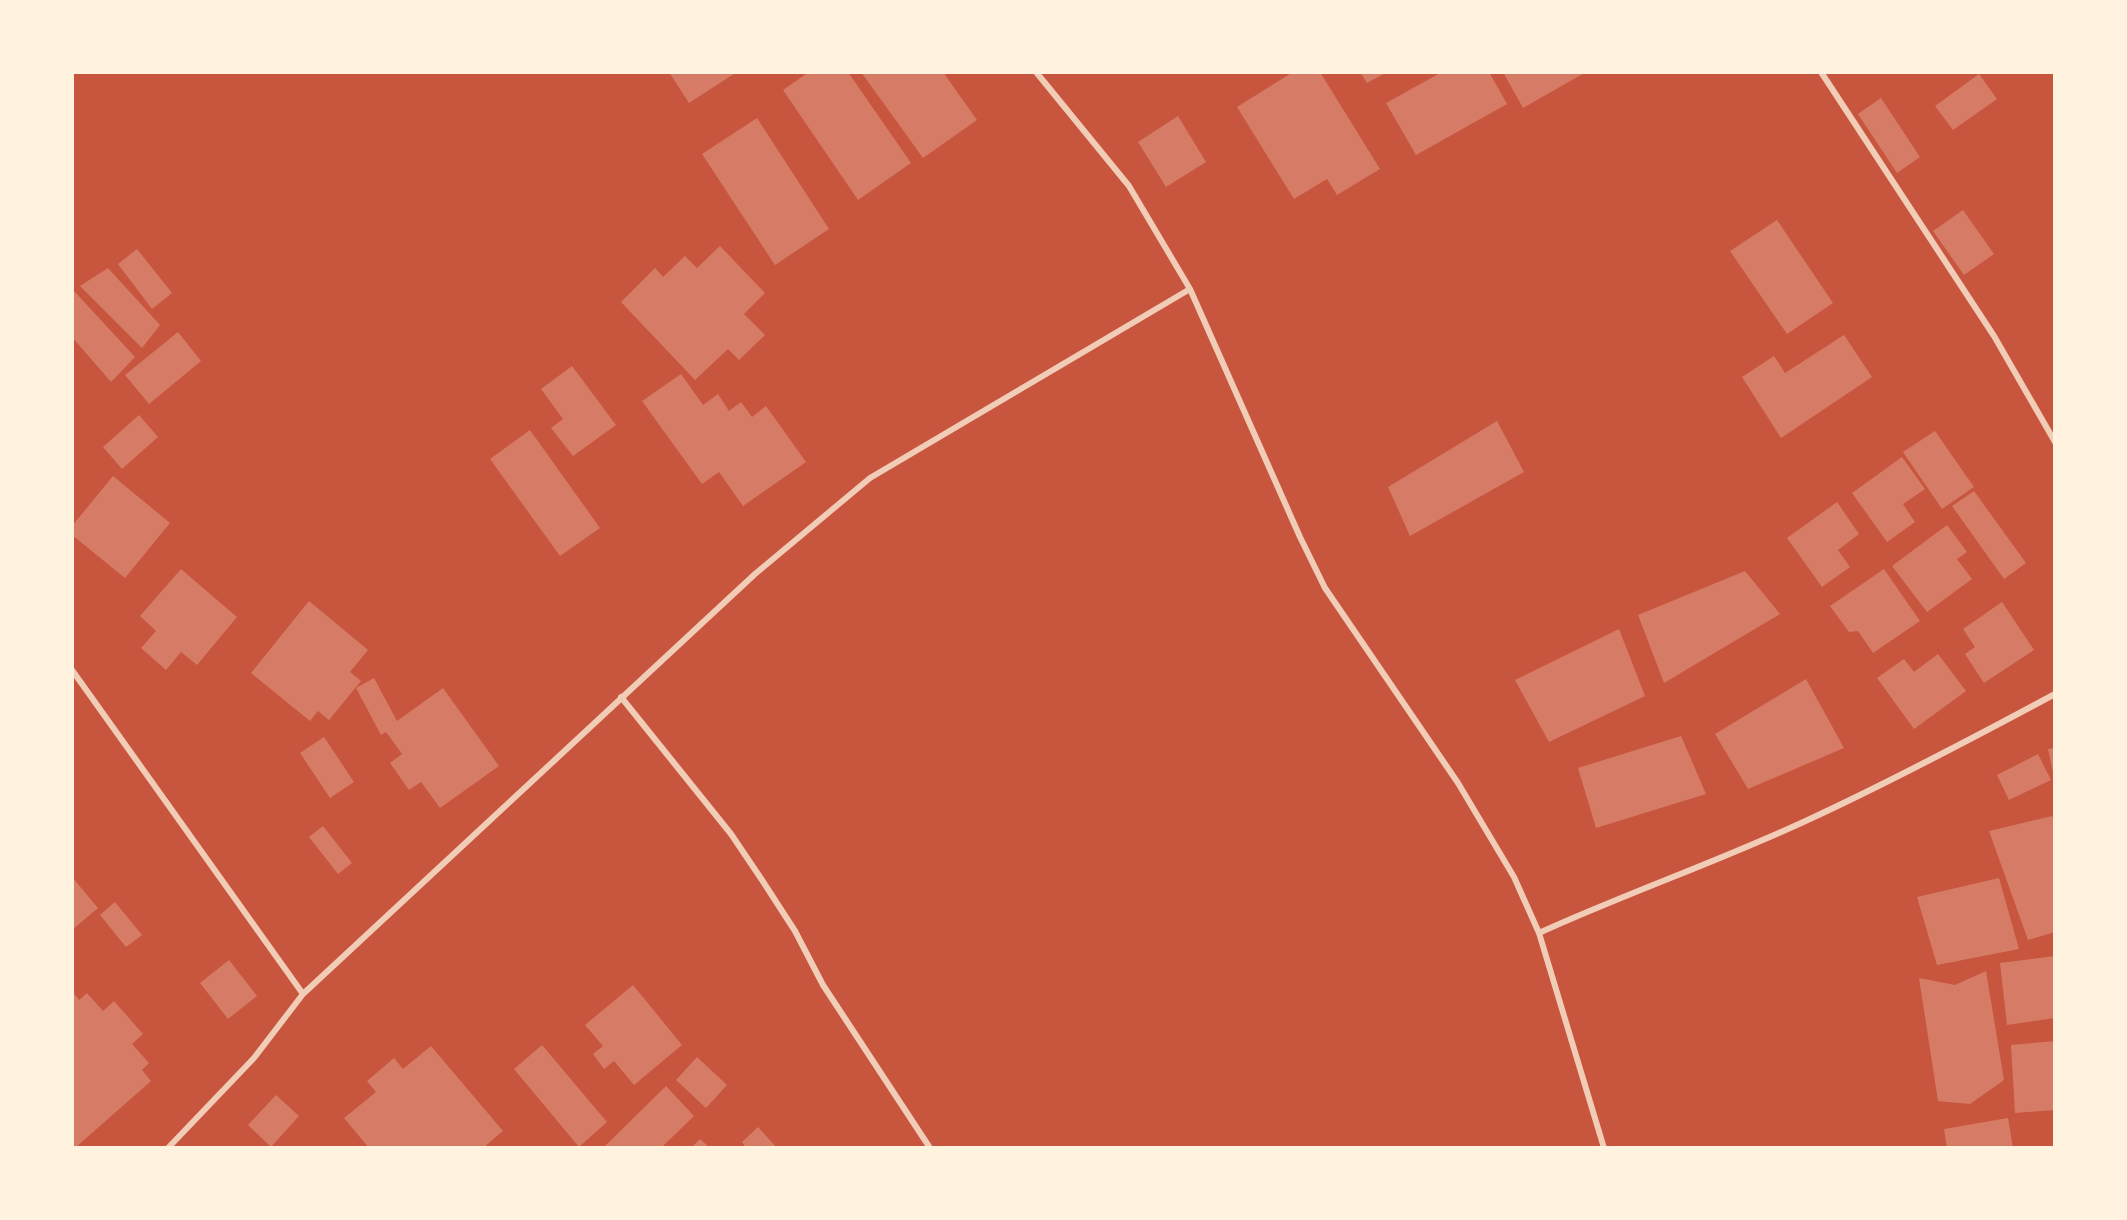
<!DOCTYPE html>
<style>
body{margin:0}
#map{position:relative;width:2127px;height:1220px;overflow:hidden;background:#c8553d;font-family:Ubuntu,sans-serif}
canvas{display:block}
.frame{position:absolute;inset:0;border:74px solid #fff3e0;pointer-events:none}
</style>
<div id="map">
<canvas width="2127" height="1220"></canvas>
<div class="frame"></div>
</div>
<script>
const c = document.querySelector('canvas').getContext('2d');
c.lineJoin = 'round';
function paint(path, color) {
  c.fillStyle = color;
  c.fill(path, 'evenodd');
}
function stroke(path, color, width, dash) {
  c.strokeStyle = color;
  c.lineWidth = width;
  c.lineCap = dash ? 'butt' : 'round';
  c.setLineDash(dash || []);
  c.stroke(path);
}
paint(new Path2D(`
 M669 72H737L689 103Z
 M809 72H848L911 163 858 200 783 90Z
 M861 72H943L977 120 923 158Z
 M1293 72H1320L1380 169 1337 195 1327 179 1294 199 1237 107Z
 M1360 72H1387L1367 83Z
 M1442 72H1489L1507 104 1416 155 1386 103Z
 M1503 72H1586L1523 108Z
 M1979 74 1997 99 1953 130 1935 106Z
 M1881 98 1920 157 1897 173 1858 114Z
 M1178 116 1206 162 1166 187 1138 142Z
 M757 118 829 229 775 265 702 154Z
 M1963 210 1994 254 1964 275 1933 231Z
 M1777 220 1833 303 1787 334 1730 251Z
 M720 246 765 293 744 314 765 335 739 360 728 349 695 380 621 302 655 268 663 277 685 256 697 268Z
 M137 249 172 293 152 309 118 264Z
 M108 268 160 325 142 348 80 286Z
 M74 291 135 357 111 382 72 337V293Z
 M178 332 201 361 149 404 125 375Z
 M1844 335 1872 377 1781 438 1742 377 1774 356 1785 373Z
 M572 366 616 425 573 456 551 428 563 419 541 389Z
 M681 374 703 405 718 394 729 411 741 402 752 417 766 406 806 462 743 506 719 472 702 484 642 401Z
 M139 415 158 437 122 469 103 447Z
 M1497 421 1524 472 1410 536 1388 487Z
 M530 430 600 528 560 556 490 459Z
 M1935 431 1974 487 1942 509 1903 452Z
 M1902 457 1925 489 1903 504 1915 522 1887 542 1852 493Z
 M113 476 170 523 125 578 72 535V526Z
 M1974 491 2026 563 2004 579 1952 506Z
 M1837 502 1859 534 1838 550 1850 567 1822 587 1787 538Z
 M1947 525 1967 552 1957 559 1972 579 1927 612 1892 566Z
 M181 569 237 617 197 665 181 652 166 670 141 648 156 631 140 616Z
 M1884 569 1920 621 1873 653 1858 631 1849 632 1830 606Z
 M1745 571 1780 614 1664 683 1638 615Z
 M309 601 368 650 350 672 361 681 329 720 318 711 310 721 251 673Z
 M2002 602 2034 650 1984 683 1965 654 1975 647 1963 629Z
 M1619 629 1645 696 1549 742 1515 680Z
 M1938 654 1966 691 1914 729 1877 678 1904 659 1914 672Z
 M374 678 397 721 443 688 499 766 440 808 421 782 409 790 390 763 402 754 386 732 381 735 356 688Z
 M1806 679 1844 748 1748 789 1715 734Z
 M1681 736 1706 794 1596 828 1578 768Z
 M324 737 354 782 330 798 300 753Z
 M2055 748V777H2054L2048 749Z
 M2038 754 2051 780 2009 800 1997 775Z
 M2052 816 2055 825V932L2028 940 1989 831Z
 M323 826 352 863 338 874 309 837Z
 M72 877 98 908 72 930Z
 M1999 878 2019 949 1937 965 1917 897Z
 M115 902 142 935 126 947 100 915Z
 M2055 956V1018L2007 1025 2000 963Z
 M229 960 257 996 228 1019 200 983Z
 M1986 971 2004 1080 1970 1104 1938 1101 1919 978 1955 985Z
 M633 985 682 1045 634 1085 614 1061 604 1069 593 1054 603 1046 585 1025Z
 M72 991 79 1000 87 993 103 1011 114 1001 143 1034 132 1044 149 1063 142 1070 151 1081 75 1148H72Z
 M2055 1041V1110L2015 1113 2011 1045Z
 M542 1045 607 1122 579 1147 514 1069Z
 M431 1046 503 1131 483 1148H369L344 1118 376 1092 367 1081 394 1058 403 1069Z
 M697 1057 727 1085 706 1108 676 1080Z
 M666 1086 694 1116 661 1148H603Z
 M276 1095 299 1116 271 1147 248 1125Z
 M2008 1118 2013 1148H1947L1944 1129Z
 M758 1127 777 1148H746L742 1142Z
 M700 1139 710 1148H691Z`), '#d67c66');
stroke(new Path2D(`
 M1036 72 1129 186 1190 289 1300 537 1325 588 1458 783 1514 877 1539 933C1629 892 1723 860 1812 818 1894 780 1975 737 2055 694
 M1821 72 1994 336 2055 442
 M72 670 303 994
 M621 697 731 834 762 880 795 931 823 985 930 1148
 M1539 933 1604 1148
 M168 1148 254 1058 303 994 755 574 870 478 1190 289`), '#f1ccb7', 6);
</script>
